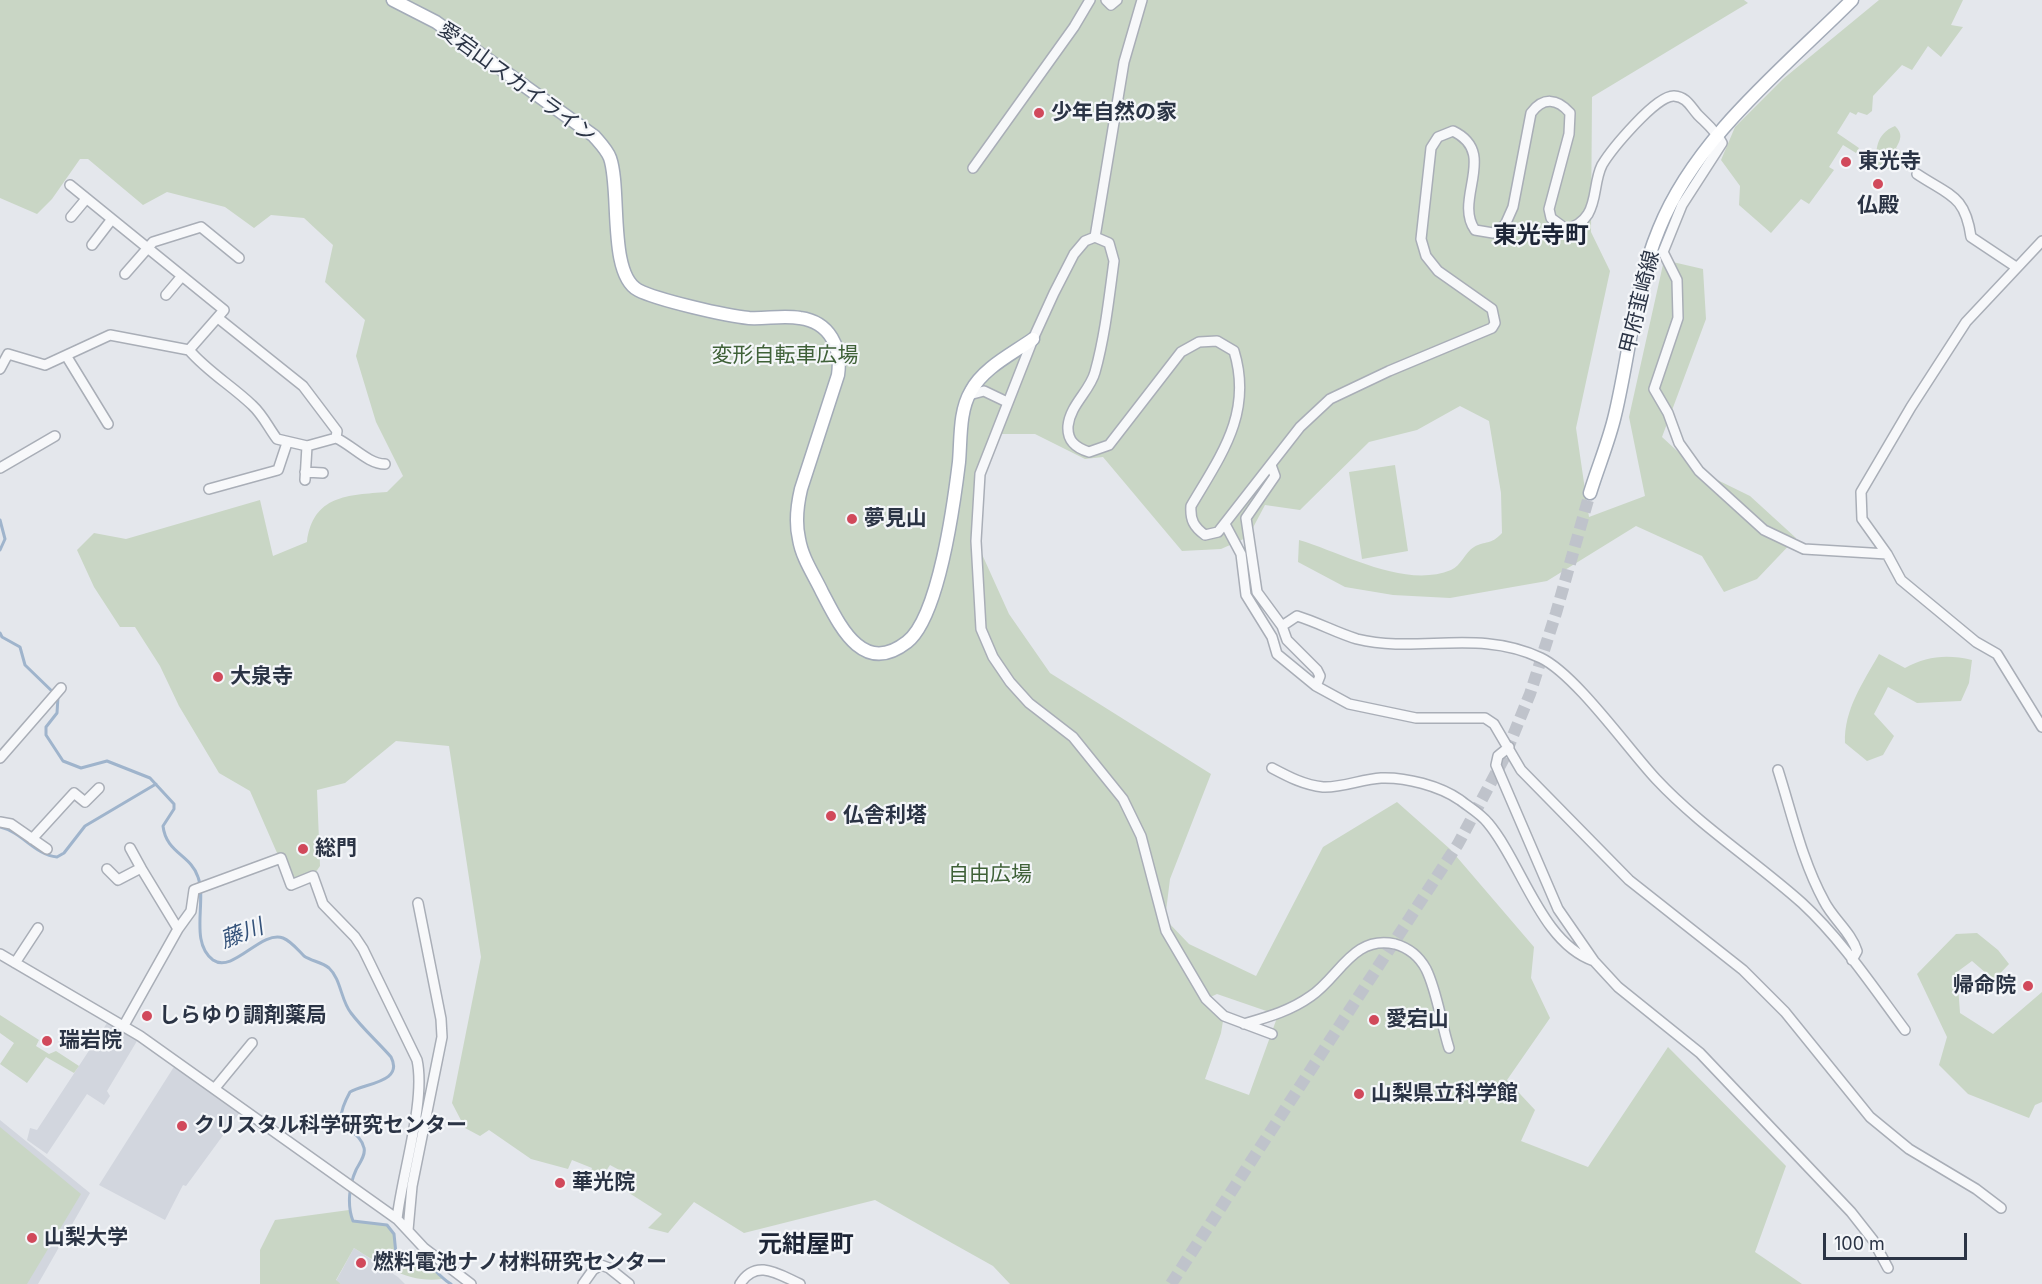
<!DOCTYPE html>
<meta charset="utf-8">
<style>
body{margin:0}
#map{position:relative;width:2042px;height:1284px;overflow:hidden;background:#e4e7ec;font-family:Inter,sans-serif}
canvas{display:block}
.scale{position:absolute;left:1823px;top:1233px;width:144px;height:27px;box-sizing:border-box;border:3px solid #2b3445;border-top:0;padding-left:8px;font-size:18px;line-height:21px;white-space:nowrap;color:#2b3445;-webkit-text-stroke:4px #f4f6f9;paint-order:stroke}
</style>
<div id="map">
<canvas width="2042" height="1284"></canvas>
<div class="scale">100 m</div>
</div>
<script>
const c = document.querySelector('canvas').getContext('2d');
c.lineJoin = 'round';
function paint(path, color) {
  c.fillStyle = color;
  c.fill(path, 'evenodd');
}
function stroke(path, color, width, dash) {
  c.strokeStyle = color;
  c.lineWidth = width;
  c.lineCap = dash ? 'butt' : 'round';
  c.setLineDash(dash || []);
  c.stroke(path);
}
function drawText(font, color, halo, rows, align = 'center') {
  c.font = font + ' Inter,"Noto Sans JP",sans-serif';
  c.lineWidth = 4.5;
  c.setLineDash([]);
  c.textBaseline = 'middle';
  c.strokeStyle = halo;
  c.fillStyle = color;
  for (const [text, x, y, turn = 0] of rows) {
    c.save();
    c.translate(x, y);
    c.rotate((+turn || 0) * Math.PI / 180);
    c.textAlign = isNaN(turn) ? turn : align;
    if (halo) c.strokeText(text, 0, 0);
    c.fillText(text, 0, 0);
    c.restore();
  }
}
paint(new Path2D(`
 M109 1020 140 1036 107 1091 110 1096 104 1105 87 1094 47 1154 27 1140 30 1128 37 1130Z
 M177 1062 243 1108 186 1186 183 1185 165 1220 99 1185Z
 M0 1120 90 1193 38 1284H0Z
 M354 1248 398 1277 405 1284H341L336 1281Z`), '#d2d6de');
paint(new Path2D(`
 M0 0H1744L1748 3 1592 97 1591 232 1610 271 1576 428 1589 517 1645 496 1629 417 1664 260 1703 269 1706 319 1662 437 1699 471 1750 496 1796 538 1757 579 1724 592 1702 556 1636 526 1547 581 1450 598 1393 595 1345 587 1298 562 1299 540C1343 553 1405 589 1451 570 1461 566 1465 552 1474 547 1486 540 1490 546 1502 533L1501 493 1489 421 1460 406 1417 430 1369 442 1300 510 1265 505 1248 537 1221 549 1182 551 1103 457 1085 459 1035 434H994L980 474 976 541 1009 614 1050 673 1211 774 1170 879 1165 919 1189 944 1256 976 1323 847 1397 802 1450 849 1534 947 1531 978 1550 1018 1507 1080 1535 1110 1521 1141 1588 1167 1668 1047 1786 1166 1755 1252 1802 1284H1010L993 1266 875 1200 744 1233 694 1202 668 1233 648 1228 662 1214 615 1184 623 1172 610 1165 602 1177 589 1175 592 1168 572 1160 568 1169 531 1159 489 1130 480 1136 465 1128 452 1103 481 957 449 746 396 741 345 783 317 790 320 866 313 876 291 885 250 791 219 773 179 706 160 666 135 627H120L94 587 77 550 94 533 126 539 260 500 273 556 307 542C313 495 348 495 387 492L403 476 376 422 356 356 365 320 325 282 333 245 304 218 271 215 254 228 225 207 167 192 143 205 88 159H80L52 199 37 214 0 198ZM1217 994 1278 1015 1249 1095 1205 1079 1221 1033 1223 1021 1206 999Z
 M1879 0H1963L1951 25 1963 27 1941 57 1928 46 1912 70 1902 65 1873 96 1872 111 1867 115 1858 112 1856 115 1850 112 1837 133 1859 148 1856 153 1843 145 1829 167 1834 170 1809 204 1801 199 1771 233 1739 205 1740 186 1721 160 1735 127 1783 79Z
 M1895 126C1903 134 1901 139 1896 148L1905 156 1906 162 1901 168 1893 170 1878 167C1874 150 1877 133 1895 126Z
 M1395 465 1408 551 1362 559 1349 472Z
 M1879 654 1905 668C1927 656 1947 654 1972 660L1969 683 1961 701 1917 703 1888 687 1874 714 1894 736 1883 755 1867 761 1845 743C1844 709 1863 683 1879 654Z
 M1977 933 1998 950 2009 964 1994 980 1972 961 1957 972 1960 1013 1993 1034 2042 992V1102L2035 1105 2029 1118 1968 1094 1939 1065 1947 1037 1917 974 1956 934Z
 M0 1015 39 1040 36 1046 49 1054 56 1051 79 1066 74 1073 46 1057 27 1083 0 1064 14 1043 0 1033Z
 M0 1127 81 1194 27 1284H0Z
 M349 1210 354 1221 387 1225 394 1234 396 1254 409 1258 416 1254 424 1258 442 1279C411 1284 380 1265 354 1248L336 1280 341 1284H260V1250L275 1220Z`), '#c9d6c5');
stroke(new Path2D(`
 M0 520 5 539 0 550
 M0 633 2 637 20 647 25 665 58 697 57 713 46 727V735L63 761 81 768 107 761 150 778 174 804V809L163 826C166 853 191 855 198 877 207 901 189 942 213 960 233 974 261 930 283 938 291 941 298 950 304 956 311 961 322 962 329 968 341 979 341 1001 351 1013 363 1029 378 1042 391 1057 404 1082 366 1083 350 1092 326 1136 358 1123 364 1148 366 1155 359 1164 356 1170 349 1185 347 1206 353 1221L387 1225 394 1234 396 1254 409 1258 416 1254C430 1261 437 1276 451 1284
 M0 827C22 832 35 855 57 857L64 853 85 826 156 784`), '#9fb4cc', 3);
stroke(new Path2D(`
 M1171 1284 1458 844 1503 760 1530 694 1556 613 1590 493`), '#bfc3cb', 12, [12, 6]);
const minor = new Path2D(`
 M1106 0 1111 5 1117 0
 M973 168 1074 27 1090 0
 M1917 174C1950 196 1965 195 1971 237L2016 267
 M70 185 224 310 189 350
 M71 217 86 199
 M1095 237 1124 62 1142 0
 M2042 241 1966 322 1911 407 1861 492 1862 519 1887 554 1901 580 1976 642 1997 654 2042 727
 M92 245 112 219
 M125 274 153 242 201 227 239 258
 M166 295 182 276
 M67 357 108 424
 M0 369 8 354 45 365 110 335 189 350C208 372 231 385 252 405 263 415 268 427 277 439L307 446 336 438 337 431 303 386 218 318
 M969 395 984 391 1007 402
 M336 438C352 445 368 464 385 464
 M1271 465 1275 476 1246 518 1257 592 1282 626 1287 640 1317 670 1320 676 1316 686
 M0 468 55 436
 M305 472 323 473
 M305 480 307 446
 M209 489 278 470 287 443
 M1225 524 1241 554 1246 595 1272 637 1277 654 1316 686 1349 704 1416 718H1485L1494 724 1521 770 1629 880 1743 970 1785 1012 1870 1117 1909 1149 1976 1189 2001 1208
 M1282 626 1297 616C1317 622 1337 633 1357 639 1418 654 1478 628 1541 658 1576 675 1628 749 1656 779 1700 826 1755 861 1802 903 1842 940 1873 987 1905 1030
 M1509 747 1498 756 1496 765 1558 909 1594 961 1618 987 1700 1053 1851 1212 1873 1240 1888 1268
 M0 758 61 688
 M1272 768C1289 777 1304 785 1323 787 1342 788 1362 779 1381 778 1406 777 1440 786 1460 800 1469 807 1481 814 1488 823 1522 863 1541 943 1594 961
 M1778 770C1792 814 1802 861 1824 901 1833 919 1851 932 1857 951L1852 960
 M0 822 11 824 47 849
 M32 839 74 793 85 802 99 788
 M130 848 141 868
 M107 869 118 880 141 868 178 929
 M0 954 140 1036 397 1219 424 1248 471 1284
 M15 963 38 928
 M1244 1024C1268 1017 1290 1011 1311 996 1340 976 1353 935 1395 944 1409 948 1419 956 1426 969 1437 991 1441 1023 1449 1048
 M123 1027 178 929 191 911 194 890 281 858 291 885 313 876 323 904 355 937 363 949 417 1060C426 1101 402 1174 397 1219
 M1272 1034 1224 1016 1206 999 1166 931 1141 836 1123 799 1073 737 1029 703 1010 682 993 657 981 629 976 541 980 474 1033 339 1054 293 1074 254 1085 241 1095 237 1109 243 1114 261C1109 298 1105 336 1095 372 1090 391 1070 405 1068 426 1067 441 1076 448 1089 452L1109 445 1181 352 1199 342 1217 341 1234 351C1253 413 1221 455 1191 506 1190 520 1194 527 1205 535L1218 532 1300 427 1330 399 1389 371 1492 328 1495 323 1492 309 1438 271 1426 256 1421 239 1431 148 1438 137 1453 131C1499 153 1453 199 1475 230L1493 233 1505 225 1513 207 1531 113C1543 97 1557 98 1570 113L1569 134 1549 209 1551 218 1566 229C1575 227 1583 222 1588 214 1597 199 1594 181 1602 165 1611 150 1656 95 1674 96 1687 97 1690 106 1698 115 1707 124 1716 131 1722 143L1682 205 1663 252 1677 280 1678 318 1654 389 1668 413 1679 443 1699 471 1764 530 1804 549 1887 554
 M215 1088 252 1043
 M408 1230 412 1186 442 1037 441 1019 418 903
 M583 1284 593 1270 601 1265 609 1268 629 1284
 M740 1284C756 1258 778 1274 800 1284`);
const major = new Path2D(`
 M393 0 436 22 594 136C600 143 607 150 610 158 621 189 608 274 638 290 657 300 727 316 749 318 766 319 783 315 800 318 830 322 842 348 838 375L801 489C797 506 795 522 799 539 802 558 814 575 822 592 839 624 862 677 907 642 939 617 954 503 959 462 961 439 959 411 971 391 983 368 1012 354 1033 339
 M1590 493C1598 467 1609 441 1615 415 1630 352 1634 289 1659 229 1696 137 1784 68 1852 0`);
stroke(minor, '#a9aeb7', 12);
stroke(major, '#a3abb8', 15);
stroke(minor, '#f7f8fa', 9);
stroke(major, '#fff', 12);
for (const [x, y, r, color] of [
 [1039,113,6,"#d1495b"],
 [1846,162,6,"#d1495b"],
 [1878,184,6,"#d1495b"],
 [852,519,6,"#d1495b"],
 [218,677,6,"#d1495b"],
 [831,816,6,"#d1495b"],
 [303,849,6,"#d1495b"],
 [2028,986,6,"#d1495b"],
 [147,1016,6,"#d1495b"],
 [1374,1020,6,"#d1495b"],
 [47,1041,6,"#d1495b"],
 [1359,1094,6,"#d1495b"],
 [182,1126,6,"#d1495b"],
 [560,1183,6,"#d1495b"],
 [32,1238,6,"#d1495b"],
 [361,1263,6,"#d1495b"]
]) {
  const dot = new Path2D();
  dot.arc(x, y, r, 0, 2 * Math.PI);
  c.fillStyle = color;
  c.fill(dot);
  stroke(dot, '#f4f6f9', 2);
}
drawText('21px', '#2b3445', '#f4f6f9', [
 ["愛宕山スカイライン",517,83,36],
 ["甲府韮崎線",1640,302,-76]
]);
drawText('bold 21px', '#2b3445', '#f4f6f9', [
 ["少年自然の家",1051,113],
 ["東光寺",1858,162],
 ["仏殿",1878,206,"center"],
 ["夢見山",864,519],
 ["大泉寺",230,677],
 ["仏舎利塔",843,816],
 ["総門",315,849],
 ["帰命院",2016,986,"right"],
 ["しらゆり調剤薬局",159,1016],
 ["愛宕山",1386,1020],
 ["瑞岩院",59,1041],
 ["山梨県立科学館",1371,1094],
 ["クリスタル科学研究センター",194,1126],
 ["華光院",572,1183],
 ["山梨大学",44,1238],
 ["燃料電池ナノ材料研究センター",373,1263]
], 'left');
drawText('21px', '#3f6138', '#f4f6f9', [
 ["変形自転車広場",785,356],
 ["自由広場",990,875]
]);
drawText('italic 22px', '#34527a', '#f4f6f9', [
 ["藤川",242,934,-21]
]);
drawText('bold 24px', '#1d2536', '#f4f6f9', [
 ["東光寺町",1541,236],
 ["元紺屋町",806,1245]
]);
</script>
